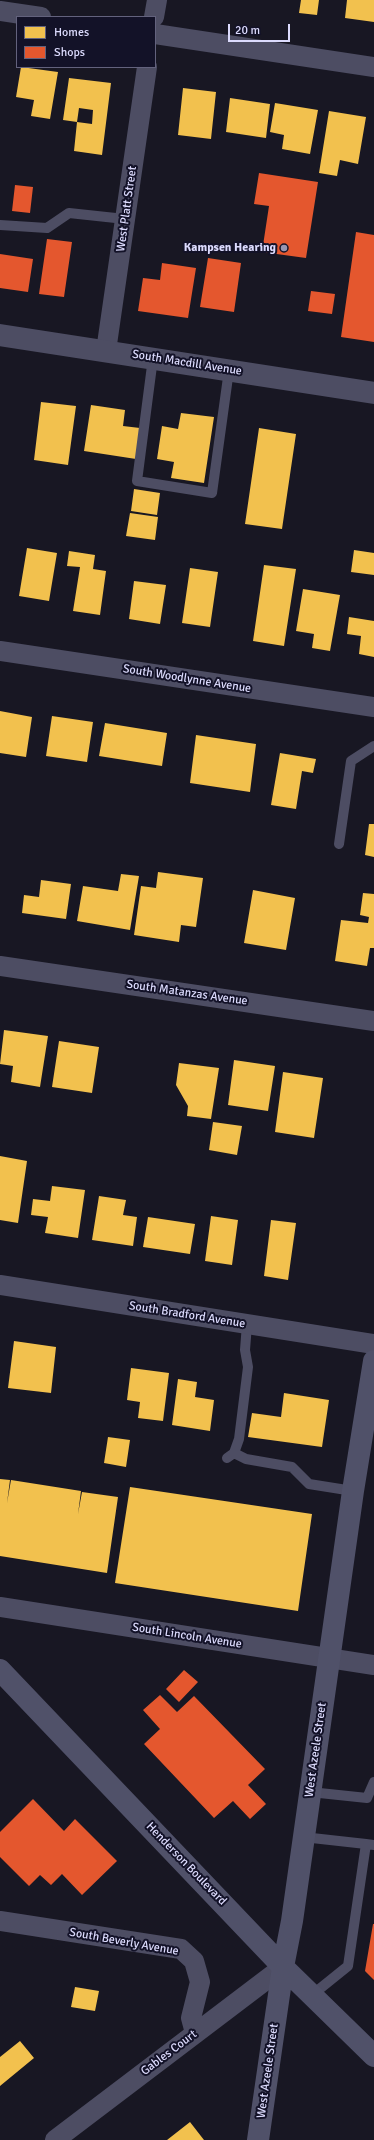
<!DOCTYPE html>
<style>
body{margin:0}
#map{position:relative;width:374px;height:2140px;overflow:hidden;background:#181723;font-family:Signika,sans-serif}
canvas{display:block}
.legend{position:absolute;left:16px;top:16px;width:140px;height:52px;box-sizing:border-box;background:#131228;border:1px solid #63627d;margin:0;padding:5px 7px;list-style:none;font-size:12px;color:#dcdbfd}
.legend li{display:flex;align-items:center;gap:8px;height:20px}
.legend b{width:20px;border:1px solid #63627d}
.scale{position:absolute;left:228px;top:24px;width:62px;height:18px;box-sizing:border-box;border:2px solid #dcdbfd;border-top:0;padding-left:5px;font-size:12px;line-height:14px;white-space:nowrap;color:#dcdbfd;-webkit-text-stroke:3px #131228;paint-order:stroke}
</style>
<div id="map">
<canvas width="374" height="2140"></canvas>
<ul class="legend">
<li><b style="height:11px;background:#f2c14e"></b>Homes</li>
<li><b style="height:11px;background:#e4572e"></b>Shops</li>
</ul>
<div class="scale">20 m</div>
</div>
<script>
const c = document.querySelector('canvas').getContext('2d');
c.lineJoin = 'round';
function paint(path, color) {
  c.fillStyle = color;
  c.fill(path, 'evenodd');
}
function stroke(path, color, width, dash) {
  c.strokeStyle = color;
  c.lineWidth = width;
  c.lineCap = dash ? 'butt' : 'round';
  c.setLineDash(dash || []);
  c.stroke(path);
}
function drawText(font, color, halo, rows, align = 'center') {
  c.font = font + ' Signika,sans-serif';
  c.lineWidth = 4;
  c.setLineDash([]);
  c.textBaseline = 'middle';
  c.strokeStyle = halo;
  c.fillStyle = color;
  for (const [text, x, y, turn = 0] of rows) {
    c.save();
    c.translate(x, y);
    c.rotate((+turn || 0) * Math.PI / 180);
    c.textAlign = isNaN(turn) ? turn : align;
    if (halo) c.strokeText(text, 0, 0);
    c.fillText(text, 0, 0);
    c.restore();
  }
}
paint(new Path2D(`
 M301 0H319L317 15 299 13Z
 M347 0H374V22L345 18Z
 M21 67 58 72 50 119 31 116 34 100 16 97Z
 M69 78 111 83 102 155 74 151 77 122 92 124 93 110 79 108 77 122 63 120Z
 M183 88 216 92 211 139 178 135Z
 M230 98 270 104 266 138 226 132Z
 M275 103 318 110 310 154 282 149 284 135 270 132Z
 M329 111 366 117 358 164 340 160 337 176 319 173Z
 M41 402 76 406 68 465 34 460Z
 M91 405 125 410 123 426 140 428 136 459 84 451Z
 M181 413 214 417 204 483 171 478 174 462 157 459 162 426 178 429Z
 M259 428 296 434 282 529 245 524Z
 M134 489 160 493 157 515 131 511Z
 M130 513 158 517 155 540 126 536Z
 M27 548 57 553 49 601 19 596Z
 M354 550 374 553V575L351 572Z
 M69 551 95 555 93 569 106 571 100 615 73 611 80 567 67 566Z
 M264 565 296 569 284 646 253 641Z
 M190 568 218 572 210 627 182 623Z
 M134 581 166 585 160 624 129 619Z
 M303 589 340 595 330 651 312 648 314 634 296 631Z
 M349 617 374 621V657L359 654 361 636 347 634Z
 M0 711 32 717 26 757 0 753Z
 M52 716 93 722 87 762 46 756Z
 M105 723 167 733 162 766 99 756Z
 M196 735 256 744 250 792 190 783Z
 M280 753 316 759 313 773 302 771 296 809 271 805Z
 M369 824H374V857L365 855Z
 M158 872 203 878 196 927 181 925 179 942 134 935 141 886 156 888Z
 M121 874 139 876 130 930 77 921 83 886 118 891Z
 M41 880 71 884 66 919 22 913 24 895 39 897Z
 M253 890 295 898 286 950 244 943Z
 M363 893 374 894V948H370L367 966 335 961 341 920 368 923 369 917 360 915Z
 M4 1030 48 1036 40 1087 11 1082 13 1066 0 1064Z
 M59 1041 99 1047 92 1093 52 1087Z
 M234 1060 275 1066 268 1111 228 1105Z
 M179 1063 219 1068 211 1119 187 1116 188 1106 176 1085Z
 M283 1072 323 1078 314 1138 275 1132Z
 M213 1122 242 1126 237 1155 209 1150Z
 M0 1156 27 1161 18 1223 0 1220Z
 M52 1186 85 1190 78 1238 45 1233 48 1217 31 1215 33 1199 50 1201Z
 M99 1196 126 1200 123 1215 137 1217 133 1246 92 1240Z
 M211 1216 238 1220 232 1265 205 1261Z
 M148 1217 195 1224 190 1254 143 1247Z
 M271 1220 296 1223 288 1280 264 1276Z
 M14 1341 56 1347 51 1393 8 1388Z
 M131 1368 169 1373 163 1421 138 1418 140 1402 127 1400Z
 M178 1379 197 1382 195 1397 214 1400 210 1431 172 1425Z
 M284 1393 329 1400 322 1447 248 1437 252 1413 281 1417Z
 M108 1437 130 1440 126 1467 104 1463Z
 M0 1479 10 1480 7 1503 11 1480 81 1491 78 1514 82 1492 118 1497 107 1573 0 1556Z
 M130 1487 312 1514 298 1611 115 1583Z
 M75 1987 99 1991 95 2011 71 2007Z
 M20 2041 34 2058 0 2086V2057Z
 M190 2122 204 2140H167Z`), '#f2c14e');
paint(new Path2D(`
 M259 173 318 182 306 258 262 252 269 206 254 204Z
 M15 185 33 187 30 213 12 211Z
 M356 232 374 235V342L341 337Z
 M47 239 72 242 64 297 39 294Z
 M0 254 33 259 28 292 0 288Z
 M208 258 241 263 234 312 200 307Z
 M162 263 196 268 188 318 138 311 143 278 160 280Z
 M311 291 335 294 332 314 308 311Z
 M184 1670 198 1682 179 1702 166 1689Z
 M160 1695 177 1712 194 1696 265 1769 248 1785 266 1804 250 1819 233 1801 214 1818 144 1744 160 1729 143 1710Z
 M33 1799 64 1831 75 1819 117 1861 82 1895 62 1874 51 1885 40 1875 29 1886 0 1857V1832Z
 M373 1924H374V1980L365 1971Z`), '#e4572e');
stroke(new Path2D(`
 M0 225 47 228 69 213 125 219
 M153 358 137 481 212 493 229 370
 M339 844 351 761 374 746
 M234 1453 246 1459 292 1467 309 1484 353 1491
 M227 1458 234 1453 239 1439 248 1367 245 1350 247 1324
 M310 1792 367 1798 374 1782
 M303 1837 366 1844
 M312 1995 348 1966 366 1844 374 1845`), '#4d4d63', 10);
stroke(new Path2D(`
 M0 11 41 17
 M154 17 157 0
 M155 34 374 67
 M106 351 147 67
 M0 651 374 707
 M0 966 374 1021
 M0 1285 374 1344
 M0 1607 374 1665
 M0 1921 181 1949 194 1961 200 1982 191 2018 195 2033
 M55 2140 283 1967`), '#4d4d63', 20);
stroke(new Path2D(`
 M0 335 374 393`), '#4d4d63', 22);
stroke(new Path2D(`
 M0 1670 283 1967 374 2056
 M258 2140 283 1967 292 1921 353 1491 374 1361`), '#505169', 22);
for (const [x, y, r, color] of [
 [284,248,4,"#9796b1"]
]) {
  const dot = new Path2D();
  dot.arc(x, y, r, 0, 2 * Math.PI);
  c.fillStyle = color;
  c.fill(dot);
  stroke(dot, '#131228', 1.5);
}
drawText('12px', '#dcdbfd', '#131228', [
 ["West Platt Street",127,209,-82],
 ["South Macdill Avenue",187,363,9],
 ["South Woodlynne Avenue",187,679,9],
 ["South Matanzas Avenue",187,993,8],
 ["South Bradford Avenue",187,1315,9],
 ["South Lincoln Avenue",187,1636,9],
 ["West Azeele Street",316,1750,-82],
 ["Henderson Boulevard",186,1864,46],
 ["South Beverly Avenue",124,1942,10],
 ["Gables Court",169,2053,-37],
 ["West Azeele Street",268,2071,-82]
]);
drawText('bold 12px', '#dcdbfd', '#131228', [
 ["Kampsen Hearing",276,248]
], 'right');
</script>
